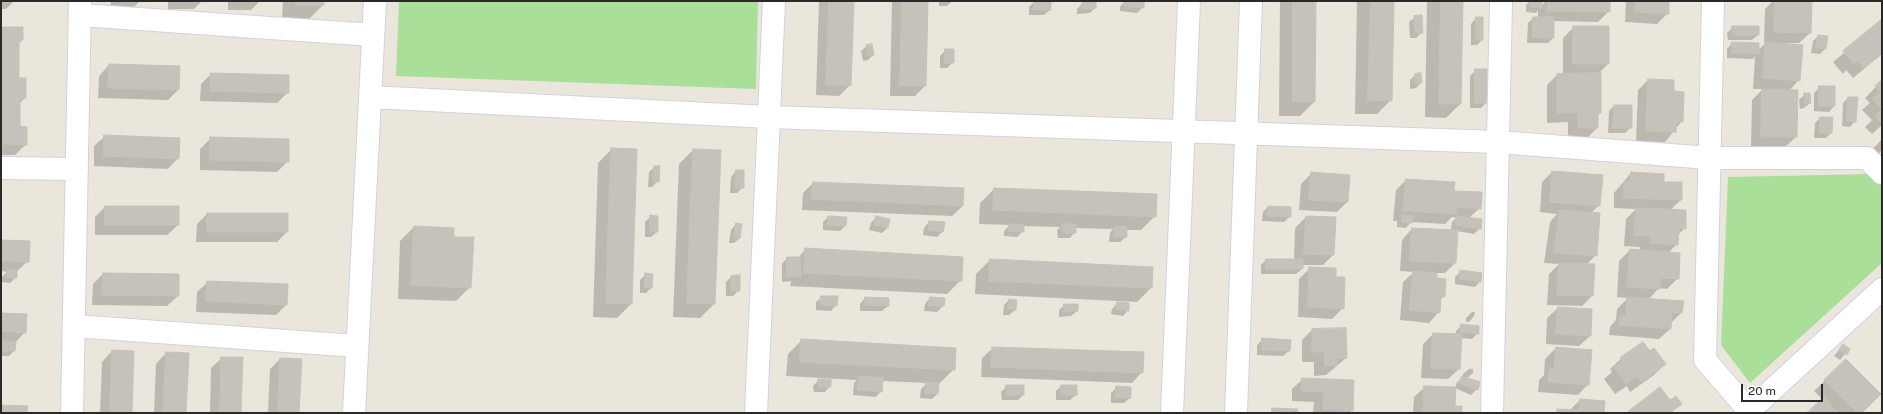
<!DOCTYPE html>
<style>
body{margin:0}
#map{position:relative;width:1883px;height:414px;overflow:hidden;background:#ebe6db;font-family:"Public Sans",sans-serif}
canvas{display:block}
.frame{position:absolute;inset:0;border:2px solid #292929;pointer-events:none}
.scale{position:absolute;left:1741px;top:384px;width:82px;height:18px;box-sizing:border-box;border:2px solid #292929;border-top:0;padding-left:5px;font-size:12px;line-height:14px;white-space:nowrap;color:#292929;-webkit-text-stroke:3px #fff;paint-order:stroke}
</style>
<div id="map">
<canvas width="1883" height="414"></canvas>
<div class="frame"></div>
<div class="scale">20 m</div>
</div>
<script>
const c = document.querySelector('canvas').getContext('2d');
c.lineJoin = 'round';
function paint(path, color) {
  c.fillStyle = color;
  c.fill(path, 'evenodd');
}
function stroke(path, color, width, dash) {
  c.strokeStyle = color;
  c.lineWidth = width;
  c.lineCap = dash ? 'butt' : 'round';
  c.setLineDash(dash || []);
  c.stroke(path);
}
paint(new Path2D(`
 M399 1H758L756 89 396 76Z
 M1872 174 1882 185V263L1750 383 1721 345 1728 177Z`), '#a9df99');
paint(new Path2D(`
 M1 1H14L6 9H1Z
 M111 1H140L132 9H110Z
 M168 1H202L194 9H168Z
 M228 1H260L251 10H228Z
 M283 1H323V5L309 19 282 18Z
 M819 1H853L850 85 839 96 816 95Z
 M892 1H927L925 86 915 96H890Z
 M939 1H952L947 6H939Z
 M1024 1H1148L1143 3V7L1137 13 1120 11V7L1124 2H1095V8L1090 13 1077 14V9L1084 2 1050 1V10L1044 15H1029V7L1035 1Z
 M1280 1H1315L1314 102 1300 116H1279Z
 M1357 1H1393L1391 100 1377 114H1355Z
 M1427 1H1462L1460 104 1446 118 1425 117Z
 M1530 1H1541V6L1546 1H1609V11L1598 22 1553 21V38L1548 43H1527L1528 23 1533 18H1538V10L1536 13 1526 12V5Z
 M1626 1H1668V13L1657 24 1625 22Z
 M1773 1H1812L1811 2 1810 33 1799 43H1785L1799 80 1789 91 1796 137 1785 147 1751 146 1752 100 1763 89H1753L1755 56 1753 59 1727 58V49L1732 43 1758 50 1767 42H1764L1765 9Z
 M1415 17 1422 32 1416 38H1410L1409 22Z
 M1476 18 1482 40 1477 45H1471V24Z
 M1882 21V54L1853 78 1846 70 1843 74 1833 62Z
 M1574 27 1608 64 1598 74 1600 113 1597 116V128L1587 138H1568V122L1547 123V85L1557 75H1563V38Z
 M1733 27 1758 35 1752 40H1728L1727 33Z
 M1 28 22 40 18 44V79L25 98 19 104V127L26 144 15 155H1Z
 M1818 36 1825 49 1820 54 1811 53 1813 41Z
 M867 46 873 55 868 60 863 61 861 51Z
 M946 50 953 62 947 68H940V56Z
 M109 65 178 90 168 100 98 98 99 76Z
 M1476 70 1486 103 1481 108H1470V76Z
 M211 74 288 92 277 103 200 101 201 84Z
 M1420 74 1421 83 1416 88 1410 89V80L1415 75Z
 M1648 80 1672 92 1682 121 1665 142 1636 141 1638 90Z
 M1882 81V125L1872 134 1865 127 1872 120 1862 110 1870 103 1865 98Z
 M1820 87H1834V106L1829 112 1814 111V93Z
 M1805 94 1810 103 1804 108 1800 109 1799 100Z
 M1848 98 1855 121 1850 127 1842 126 1843 103Z
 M1614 106 1631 127 1625 133H1608L1609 111Z
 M1820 118 1831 133 1826 138H1814L1815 123Z
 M105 136 178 158 168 169 94 166V146Z
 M211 138 288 161 277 172 200 170V149Z
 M1882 139V150L1877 155 1872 150Z
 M612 149 631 304 617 318 593 317 598 163Z
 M693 150 714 304 700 318 673 317 679 164Z
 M655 167 658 181 652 187H648L649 172Z
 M736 171 743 187 737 193H730L731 177Z
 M1552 172 1599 205 1591 213 1596 255 1586 265 1592 296 1582 306 1547 305 1549 274 1559 264 1544 263 1550 222 1557 214 1540 212 1542 182Z
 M1312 173 1347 202 1337 212 1299 210 1301 184Z
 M1631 173 1663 183 1681 200 1670 210 1685 228 1677 236V244L1668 253 1678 278 1667 289 1659 288 1648 300 1682 312 1671 323 1670 329 1659 339 1609 335 1610 327 1616 320 1617 309 1628 298 1617 297 1619 261 1630 250 1640 251V247L1624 246 1626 219 1636 209 1614 208V193Z
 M1406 180 1453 192 1480 208 1469 218 1480 228 1474 234 1457 231 1455 263 1445 273H1436V279L1444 296 1440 300 1439 312 1429 323 1400 320 1403 282 1414 272 1400 271 1402 240 1412 229 1451 231 1452 222 1456 218 1452 217 1445 224 1411 222 1406 228 1397 227V221H1393L1396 190Z
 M813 183 963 206 952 216 802 210 803 193Z
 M994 189 1155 216 1141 230H1126V237L1120 242H1109L1110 233 1113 229 1075 228V232L1070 238H1058L1057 230 1060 227 1023 226V231L1017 237 1004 236V231L1010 225 979 224 980 203Z
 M105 207 178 225 167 235H95V217Z
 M1268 207 1290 216 1284 222 1262 221 1263 212Z
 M207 214 287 232 277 242H196L197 224Z
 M651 216 657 232 651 237H645V222Z
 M828 217 845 226 840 231 823 230V222Z
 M876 217 887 228 882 233 869 230 871 223Z
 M1306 217 1335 218 1333 255 1323 265H1302V269L1296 274H1261V265L1266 260H1294L1295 228Z
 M929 222 943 231 937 237 923 235 924 228Z
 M736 224 740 238 734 243H729L731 230Z
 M414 227 453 238 470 287 456 301 398 299 400 241Z
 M1 241 28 261 16 272V277L10 283 1 282 2 277 7 272 1 271Z
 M806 249 961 280 947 294 790 286 791 281 782 282V264L787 258H798Z
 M990 260 1151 288 1137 302 975 294 976 274Z
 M1310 268 1335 277 1343 308 1332 319 1298 317 1299 279Z
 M1461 271 1480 281 1475 287 1455 284V277Z
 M103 274 178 296 167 306 92 305 93 284Z
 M646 274 651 288 646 293H640V280Z
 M731 277 739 290 733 296H726V282Z
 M208 282 286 305 276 315 196 312 197 292Z
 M822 297 836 305 831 311 816 310V302Z
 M865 298 888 306 882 311H860V304Z
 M930 298 943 299V306L937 312 924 311 925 304Z
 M1009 300 1015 310 1009 315H1003L1004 305Z
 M1117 303 1128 310 1123 316 1111 314 1112 309Z
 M1065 305 1077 311 1071 316 1059 317V310Z
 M1558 308 1591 310 1590 336 1579 346 1546 344 1547 318Z
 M1472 312H1475L1474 316 1469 322H1466V318Z
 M1 314 25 332 15 343 14 351 9 356H1V344L3 342H1Z
 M1461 326 1478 333 1472 339 1461 338 1459 369 1448 379 1421 378 1423 344 1433 334 1456 335V331Z
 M1312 330 1346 358 1326 375 1314 376V362H1302V340Z
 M1263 339 1289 351 1283 356 1257 355V345Z
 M802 340 954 369 940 383H938L937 394 932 399 920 398 921 389 927 383 882 381 881 391 876 397 853 395 854 383 857 380 786 376 788 354Z
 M1843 345 1849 349 1840 360 1834 356Z
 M993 348 1142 372 1132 383 981 377 982 358Z
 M1556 348 1588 384 1578 395 1538 392 1539 380 1544 375 1545 359Z
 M112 351 131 413H100L102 362Z
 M166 353 185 413H154L156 364Z
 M1650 353 1665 364 1654 375 1630 392 1627 386 1615 394 1604 379 1612 372 1610 369 1621 359Z
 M222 358 240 413H210L211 368Z
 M280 359 298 413H268L270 369Z
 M1846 360 1860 413H1808L1823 400 1814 391Z
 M1469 369H1473V373L1467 378 1477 389 1471 395 1455 388 1454 407 1461 413H1413L1414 397 1425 387 1455 388 1457 382 1463 377V374Z
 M1303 379 1353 381 1352 410 1349 413H1306L1313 412 1314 402 1292 401V389Z
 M819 380 830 386 825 392H814L813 386Z
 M1007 386 1023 395 1018 400H1002L1001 392Z
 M1061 386 1076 395 1070 400H1056V391Z
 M1117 387 1130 398 1124 403H1111V393Z
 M1580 400 1603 413H1555L1558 410 1569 411Z`), '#0003');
const building = new Path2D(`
 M296 1H324V5H296Z
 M829 1H854L851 86 826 85Z
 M902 1H928L926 86H900Z
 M1034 1H1051V10H1034Z
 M1125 1H1144V8L1124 6Z
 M1293 1H1316L1315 102H1293Z
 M1371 1H1394L1392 101 1368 100Z
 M1441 1H1463L1461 104H1439Z
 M1531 1H1542V8L1531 7Z
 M1548 1H1610V12L1548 11Z
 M1636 1H1669V14L1635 12Z
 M1775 1H1812L1811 33 1774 32Z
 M1096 2V8L1082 9V3Z
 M1422 15 1423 33H1415L1414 16Z
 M1476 17H1483V40H1476Z
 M1533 17H1554V38H1533Z
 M1882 19V53L1864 68 1857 61 1854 64 1843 51Z
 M1573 26H1609V64H1573Z
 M1732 26H1759V35H1733Z
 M1 27H23V40H19V78H26V98L20 99V126L27 127V145L1 144Z
 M1818 35 1828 36 1826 49 1816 48Z
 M1732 42 1759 43V54L1732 53Z
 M1765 42 1803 45 1800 81 1763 78Z
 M872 44 874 55 868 56 866 45Z
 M945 49H954V63H945Z
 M109 64 180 66 179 90 108 88Z
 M1475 69H1487V103H1475Z
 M211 73 289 75V93L210 91Z
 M1421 73 1422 83 1415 84V74Z
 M1601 73V113H1598V128H1578V112L1557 113V74Z
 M1648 79 1674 80V91L1684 92 1683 122H1677L1676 132 1646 131Z
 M1882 80V123L1875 116 1882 109 1872 99 1880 92 1875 86Z
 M1819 86H1835V106H1819Z
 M1762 89 1798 90 1797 137 1761 136Z
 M1804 93H1810L1811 103 1805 104Z
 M1848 97H1858L1856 122 1847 121Z
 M1614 105H1632V128H1613Z
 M1820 117H1833L1832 133H1820Z
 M104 135 180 138 179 159 104 156Z
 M210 137 289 139V162L210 160Z
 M611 148 637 149 632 304 606 303Z
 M693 149 721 150 715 304 687 303Z
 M654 166H660L659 182H653Z
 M736 170H744V188H735Z
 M1552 171 1603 175 1600 206 1550 202Z
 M1311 172 1350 175 1348 202 1309 200Z
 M1631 172 1664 174V182H1682V200L1624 198V182H1630Z
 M1406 179 1455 182 1454 191 1482 192 1481 209 1457 207 1456 214 1403 211Z
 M813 182 964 188 963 206 812 199Z
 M994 188 1157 194 1156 217 993 210Z
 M105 206H179V225H105Z
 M1268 206 1291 207V217L1267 216Z
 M1636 208 1686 210V229L1679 228 1678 245 1650 243V236H1634Z
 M1560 210 1600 213 1597 256 1554 253Z
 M207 213H288V232H207Z
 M650 215 658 216V232H650Z
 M1403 215 1414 216 1412 223 1402 222Z
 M828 216 847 217 846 226 828 225Z
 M876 216 890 219 888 228 874 225Z
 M1306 216 1336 217 1334 255 1304 254Z
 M1457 216 1482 219 1481 229 1456 225Z
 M929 221 945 222 943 232 928 230Z
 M736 223 742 224 740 238H734Z
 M1009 224 1024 225V232L1009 231Z
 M1062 224H1076V233H1063Z
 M414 226 454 228V237H474L471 288 411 285Z
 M1115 226 1127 227V237H1114Z
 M1412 228 1458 230 1456 263 1410 261Z
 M1 240 30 241 29 262 1 261Z
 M805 248 963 257 962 281 804 273Z
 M1630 249 1680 253 1679 279 1661 278 1660 289 1627 287Z
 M787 257H800L801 276 787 277Z
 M990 259 1153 267 1152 288 989 281Z
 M1266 259H1303V269H1266Z
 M1559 263 1595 264 1593 296 1557 295Z
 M1309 267 1336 268V277H1345L1344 309 1308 307Z
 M7 270H17V278L6 277Z
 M1460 270 1482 273 1481 282 1460 279Z
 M1413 271 1437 273V278L1446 279 1445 297 1441 296 1440 313 1410 310Z
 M103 273 179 274V296L102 295Z
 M645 273 653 274 652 288H645Z
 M740 275V291H731V276Z
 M207 281 288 284 287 305 206 301Z
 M821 296H838L837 306 821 305Z
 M865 297 889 298V306L865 305Z
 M930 297 945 298 944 306H929Z
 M1627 297 1684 301 1682 313 1672 312 1671 329 1619 325 1620 315 1626 316Z
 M1009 299 1017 300 1016 310 1008 309Z
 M1117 302 1129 303V311L1116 309Z
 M1064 304H1078V311L1064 312Z
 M1558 307 1592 309 1591 336 1556 334Z
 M1 313 27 314 26 333 1 331Z
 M1461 324 1479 326V334L1460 332Z
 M1346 328 1347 358H1337V365L1325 366 1324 352H1312V329Z
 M1433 333 1462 334 1460 369 1431 368Z
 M1262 338 1291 340 1290 351 1262 350Z
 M801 339 956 348 955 370 800 362Z
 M3 341 16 342 15 351H2Z
 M1643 342 1650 351 1654 348 1666 364 1641 382 1637 376 1626 384 1614 367 1622 362 1620 358Z
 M1843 344 1850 349 1847 355 1839 350Z
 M992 347 1144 352 1143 373 991 367Z
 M1556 347 1592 350 1589 385 1548 382 1549 368 1554 369Z
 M112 350 134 351 132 413H110Z
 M166 352 189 353 186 413H163Z
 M221 357H243L241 413H220Z
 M280 358 302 359 299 413H278Z
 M1846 359 1881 394 1862 413H1857L1824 380Z
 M859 376 883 378 882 392 858 390Z
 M1462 376 1480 382 1478 390 1459 383Z
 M1302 378 1354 380 1353 411 1323 409 1324 392 1302 391Z
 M818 379H831V387H819Z
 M926 382 939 383 938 394 925 393Z
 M1006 385H1024V395H1007Z
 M1061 385H1077V395H1061Z
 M1116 386 1131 387V398H1116Z
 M1424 386 1456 387 1455 406H1462V413H1423Z
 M1660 387 1670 400 1676 396 1682 404 1670 413H1629L1628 412Z
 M1824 397 1838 413H1807Z
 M1580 399 1605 401 1604 413H1557V409L1579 410Z
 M1 405 28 406 27 413H1Z
 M1272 408 1298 409 1297 413H1272Z`);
paint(building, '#c6c2bb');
stroke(building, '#c6c2b5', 1);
const minor = new Path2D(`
 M1713 1 1705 360 1751 413
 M80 15 373 35
 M370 97 769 117 1498 142 1710 158H1867L1882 173
 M1 168 77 169
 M74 326 357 346
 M1749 411 1882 289
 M72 413 80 1
 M354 413 375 1
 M756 413 774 1
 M1172 413 1189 1
 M1236 413 1251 1
 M1492 413 1501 1`);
stroke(minor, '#d0d2e1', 24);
stroke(minor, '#fff', 22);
</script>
